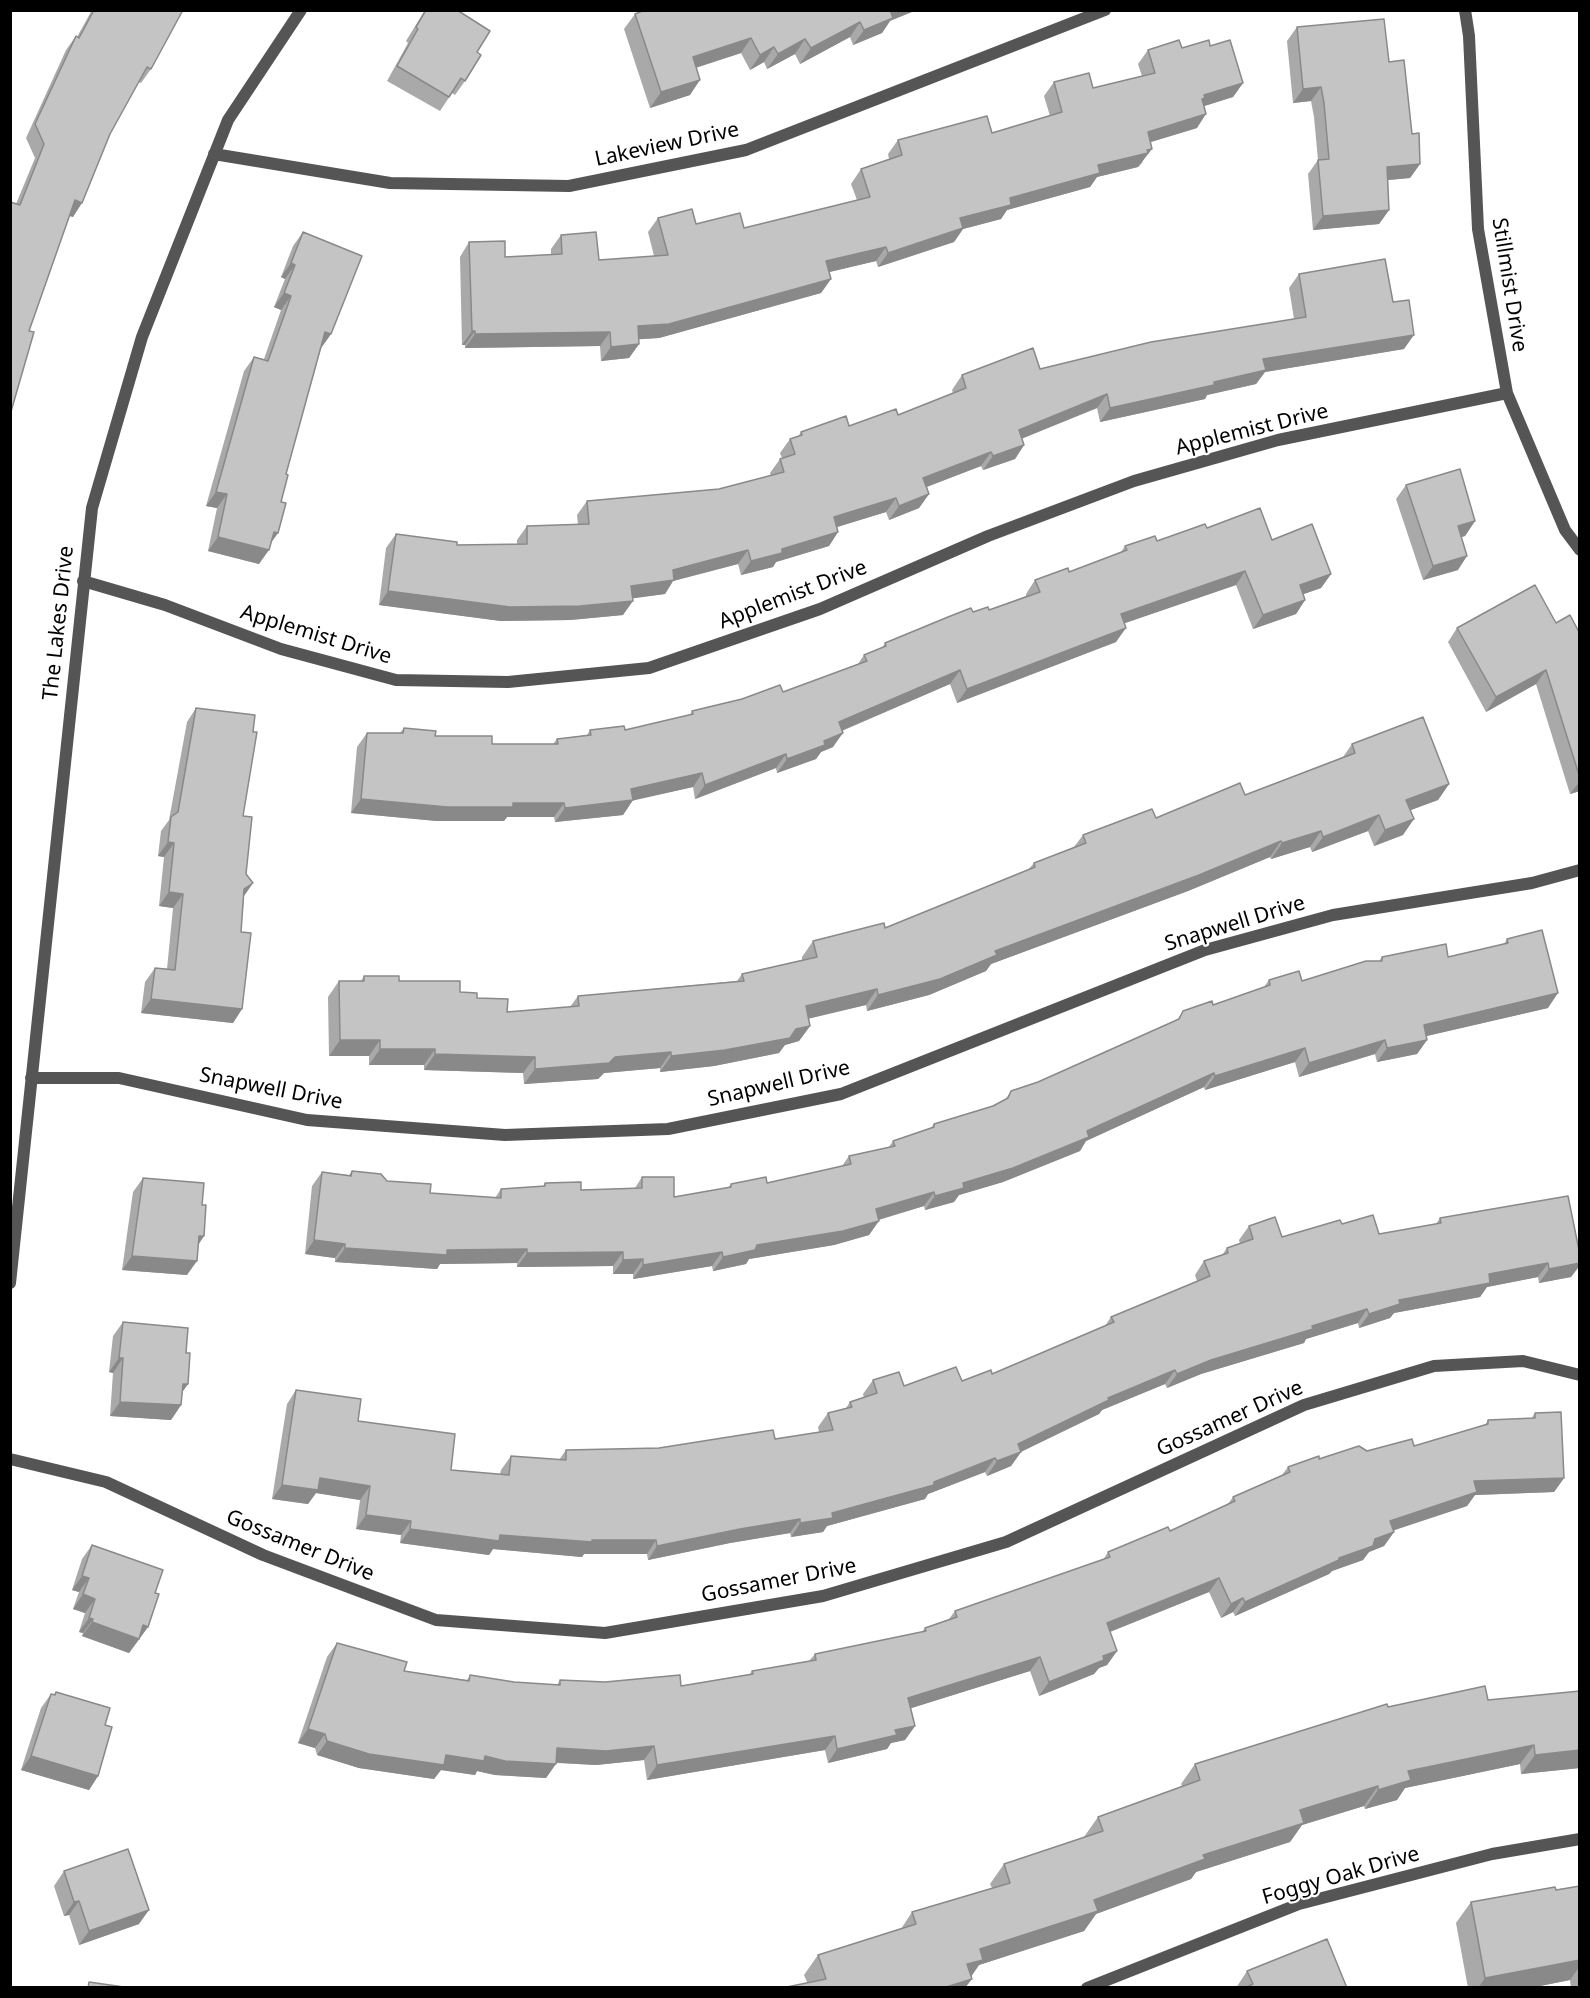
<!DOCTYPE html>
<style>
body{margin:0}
#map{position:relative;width:1590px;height:1998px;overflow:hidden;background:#fff;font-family:"Noto Sans",sans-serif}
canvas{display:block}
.frame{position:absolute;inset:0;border:12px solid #000;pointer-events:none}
</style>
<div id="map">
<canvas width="1590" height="1998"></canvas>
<div class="frame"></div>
</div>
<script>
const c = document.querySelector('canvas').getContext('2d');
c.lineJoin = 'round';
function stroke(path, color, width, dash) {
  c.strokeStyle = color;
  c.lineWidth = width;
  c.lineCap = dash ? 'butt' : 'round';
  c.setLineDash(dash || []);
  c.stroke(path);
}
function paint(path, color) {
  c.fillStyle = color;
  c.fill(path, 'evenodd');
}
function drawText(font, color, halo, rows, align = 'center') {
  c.font = font + ' "Noto Sans",sans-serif';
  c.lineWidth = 4.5;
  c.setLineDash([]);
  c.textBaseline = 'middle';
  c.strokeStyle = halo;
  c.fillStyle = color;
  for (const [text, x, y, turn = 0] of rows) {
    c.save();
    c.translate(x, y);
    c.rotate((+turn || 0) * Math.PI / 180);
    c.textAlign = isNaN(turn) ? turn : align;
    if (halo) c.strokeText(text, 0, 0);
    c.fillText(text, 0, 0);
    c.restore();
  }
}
stroke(new Path2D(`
 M1465 10 1469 36 1478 229 1507 393 1565 530 1580 550
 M214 154 390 183 569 186 746 150 1105 10
 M83 581 165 605 281 649 396 680 508 682 649 668 820 609 988 536 1134 481 1278 440 1507 393
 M31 1078H119L307 1120 505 1135 668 1129 841 1094 1205 950 1333 915 1532 883 1580 870
 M10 1283 92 508 142 337 228 120 301 10
 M10 1459 106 1482 263 1555 436 1620 605 1633 823 1596 1006 1542 1304 1405 1434 1366 1523 1361 1580 1375
 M1087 1988 1299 1904 1492 1854 1580 1839`), '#555', 12);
paint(new Path2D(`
 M92 10H183L151 69 141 83 138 82 110 134 73 217 69 216 29 331 10 415 16 204 35 158 26 138 66 50 76 36 77 37Z
 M425 10H457L477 52 465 81 455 95 452 93 440 111 387 81 408 43 406 41Z
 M635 14 890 21 882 33 853 45 850 37 800 64 795 54 767 69 764 62 750 70 741 53 696 68 690 95 650 108 624 29Z
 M1297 27 1389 62 1420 164 1410 178 1388 180 1389 210 1379 224 1313 230 1308 174 1318 160 1314 117 1311 101 1293 103 1287 41Z
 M1210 46 1243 83 1233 97 1204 106 1197 128 1150 142 1142 163 1138 167 1097 177 1090 187 1007 210 1001 219 963 229 954 242 878 267 876 261 829 272 831 279 821 293 659 338 639 339V344L629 358 601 361 600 346 465 348V345H462L460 257 469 242 505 257 551 255V249L561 235 599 260 654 256 648 232 658 218 696 224 744 228 857 200 851 184 861 169 889 159 888 154 898 140 992 133 1050 116 1044 96 1054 82 1093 88 1142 76 1138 64 1148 50Z
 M303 232 331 334 321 348 286 474 281 502 278 533 271 542 259 564 208 551 217 508 206 506 244 371 254 357 264 359 281 310 274 307 285 279 281 277 293 246Z
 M1299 274 1393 302 1404 349 1265 372 1256 384 1207 395 1205 399 1100 422 1097 408 1022 438 1024 445 1015 459 983 470 981 466 927 487 929 494 919 508 889 520 886 512 837 527 838 532 829 546 776 562 773 567 741 575 738 564 673 581 665 594 632 598 623 615 570 620 501 621 379 605 386 548 396 534 457 545 517 544V540L527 526 578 525 577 515 587 501 719 489 771 476 770 473 780 459 782 458 780 453 790 439 798 437 801 432 849 426 898 415 953 393 952 390 962 375 1040 369 1294 319 1289 288Z
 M1406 485 1475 521 1465 536 1462 537 1458 570 1423 580 1396 499Z
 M1207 528 1272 540 1331 574 1321 588 1303 594 1305 600 1296 614 1253 629 1236 585 1124 623 1116 642 957 703 950 684 842 731 833 747 821 752 816 759 777 773 776 768 695 799 693 787 633 800 623 815 555 822 554 817H507L504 821H437L351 813 357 747 367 733H400L404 728 435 736 492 744H553L557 739 587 735 590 730H625L690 715 692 711 783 692 858 664 864 655 882 648 885 643 973 612 989 610 1026 596V594L1035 580 1069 572 1121 552 1125 546 1157 541Z
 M1556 623 1580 634V791L1570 794 1536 684 1486 712 1448 642 1457 628Z
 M196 708 243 816 246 874 253 883 244 896 241 932 242 1009 233 1023 141 1013 145 982 155 968 167 969 173 908 159 906 164 857 158 856 161 831 169 820 187 722Z
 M1352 744 1449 784 1438 800 1410 810 1403 835 1374 846 1368 831 1312 852 1310 847 1271 859 1270 857 1188 891 991 964 986 971 929 995 867 1011 866 1005 808 1018 810 1026 799 1041 785 1045 779 1053 714 1066 660 1072V1068L604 1073 598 1079 524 1084 523 1073 424 1070V1065H369V1056H329L328 997 339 981H361L364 976 399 981 460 992 477 998 507 1012 570 1007 578 996 737 981 742 974 802 960V957L813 941 885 928 1028 870 1034 863 1074 847 1083 835 1156 818 1245 795 1343 757Z
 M1507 939 1548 1008 1426 1036 1427 1040 1417 1054 1377 1062 1375 1054 1299 1077 1295 1062 1205 1090 1204 1087 1086 1141 1080 1151 1003 1182 959 1195 954 1202 925 1210 924 1206 879 1220 869 1235 834 1245 749 1259 746 1264 713 1271 712 1266 633 1279V1274H613V1266L517 1267V1263L440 1264 437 1269 335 1262V1258L305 1254 312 1186 322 1172 349 1175 352 1171 430 1193 495 1198 501 1189 543 1186 545 1183 581 1190 635 1188 642 1177 674 1197 728 1188 731 1184 767 1183 842 1166 849 1156 889 1147 893 1141 931 1128 934 1124 993 1106 1005 1100 1011 1091 1038 1082 1177 1020 1183 1011 1213 1005 1264 987 1269 980 1302 981 1379 961 1382 957H1448L1504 944Z
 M143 1178 204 1236 199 1244 187 1275 122 1270 133 1192Z
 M1440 1218 1579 1250 1580 1249V1265L1571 1277 1539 1283 1538 1277 1487 1287 1480 1297 1394 1313 1390 1318 1359 1328 1358 1323 1306 1339 1304 1343 1201 1374 1167 1388 1165 1384 1102 1410 1099 1414 1021 1452 1011 1466 987 1476 985 1472 928 1494 925 1499 827 1526 823 1532 791 1537 790 1533 730 1543 648 1560 647 1554H584L582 1557 493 1549 489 1555 400 1543 401 1535 356 1529 360 1500 316 1493 308 1504 272 1499 287 1404 296 1390 358 1421 451 1470 500 1474 501 1470 511 1456 559 1460 566 1450 659 1448 775 1439 819 1432 818 1427 828 1413 846 1408 850 1402 864 1398 863 1394 873 1380 904 1386 962 1381 992 1374 1105 1326 1111 1317 1197 1281 1195 1275 1204 1261 1222 1255 1227 1248 1240 1244 1239 1240 1249 1226 1282 1237 1342 1224 1379 1234 1436 1224Z
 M123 1322 186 1353 188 1384 182 1392 181 1405 171 1420 110 1416 113 1373 109 1372 113 1336Z
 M1535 1413 1564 1478 1554 1492 1475 1495 1467 1506 1393 1530 1394 1532 1384 1546 1369 1552 1363 1560 1332 1571 1329 1574 1235 1616 1233 1612 1221 1618 1209 1592 1110 1632 1117 1651 1107 1665 1099 1668 1094 1674 1039 1696 1030 1671 911 1708 915 1726 905 1740 891 1743 887 1749 828 1763 825 1750 647 1780 644 1760 596 1765 556 1763 546 1778 495 1775 477 1771 475 1775 441 1770 434 1779 359 1768 317 1755 315 1748 298 1743 327 1657 337 1643 404 1671 467 1680 470 1675 514 1682 557 1685 560 1680 681 1686 750 1674 752 1671 809 1661 815 1654 922 1632 925 1628 949 1619 955 1611 1103 1560 1108 1552 1170 1531 1228 1504 1233 1497 1282 1475 1288 1467 1319 1459 1367 1451 1414 1446 1485 1425 1488 1420 1531 1419Z
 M92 1545 155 1593 148 1627 129 1653 82 1636 83 1633 79 1632 85 1613 73 1609 79 1592 72 1590 82 1559Z
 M56 1692 105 1725 98 1776 89 1790 21 1770 41 1708 51 1694H54Z
 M1488 1700 1580 1768 1521 1774 1520 1764 1405 1788 1397 1800 1365 1809 1364 1806 1302 1825 1290 1842 1196 1872 1191 1879 1096 1914 1084 1931 979 1965 971 1977 807 1982 804 1975 818 1955 901 1929 912 1912 992 1888 990 1884 1004 1864 1085 1838 1084 1837 1098 1817 1182 1786 1181 1784 1195 1764 1388 1707Z
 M64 1871 139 1924 79 1945 69 1915 64 1916 54 1886Z
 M1580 1886V1988H1571L1570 1980 1530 1988H1468L1456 1923 1471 1902Z
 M1247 1971 1347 1988H1236Z`), '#a9a9a9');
paint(new Path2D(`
 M890 10H917L890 21 882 33 853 45 864 30Z
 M860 22 850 37 800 64 811 48Z
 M751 38 741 53 682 72 693 57Z
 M805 39 795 54 767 69 778 54Z
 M774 47 764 62 750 70 760 55Z
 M700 80 690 95 650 108 661 92Z
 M1243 83 1233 97 1198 108 1204 95Z
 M1321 87 1311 101 1293 103 1303 89Z
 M1206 114 1197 128 1138 146 1148 132Z
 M1152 149 1138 167 1097 177 1090 187 1007 210 1001 219 963 229 954 242 878 267 888 253 960 218 1010 198 1098 165Z
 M1420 164 1410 178 1377 181 1387 167Z
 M75 200 82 203 73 217 65 214Z
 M1389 210 1379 224 1313 230 1323 216Z
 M886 247 876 261 817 275 826 261Z
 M291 263 295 265 285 279 281 277Z
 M831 279 821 293 659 338 628 340 638 326Z
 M284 293 291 296 281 310 274 307Z
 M472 331H475L465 345H462Z
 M325 332 331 334 321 348Z
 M610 332 600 346 465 348 475 334Z
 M1414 335 1404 349 1265 372 1256 384 1207 395 1205 399 1100 422 1110 408 1214 382 1263 359Z
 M639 344 629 358 601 361 611 347Z
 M1107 394 1097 408 1009 444 1019 430Z
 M1024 445 1015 459 983 470 993 456Z
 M991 452 981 466 913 492 923 478Z
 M216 492 227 494 217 508 206 506Z
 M929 494 919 508 889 520 899 506Z
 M896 498 886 512 824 531 834 517Z
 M1475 521 1465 536 1449 540 1458 526Z
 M274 532 278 533 268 547Z
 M838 532 829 546 776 562 773 567 741 575 751 561 782 549Z
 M218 537 269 550 259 564 208 551Z
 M748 550 738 564 673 581 665 594 621 600 631 586 673 570Z
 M1467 556 1458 570 1423 580 1433 566Z
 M1245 571 1236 585 1111 628 1121 614Z
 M1331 574 1321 588 1290 599 1300 585Z
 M388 591 633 601 623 615 570 620 501 621 379 605Z
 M1305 600 1296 614 1253 629 1263 615Z
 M1126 628 1116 642 957 703 967 689Z
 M960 670 950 684 829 736 839 722Z
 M1546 670 1536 684 1486 712 1496 697Z
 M843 733 833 747 821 752 816 759 777 773 787 759 824 741Z
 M786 754 776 768 695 799 705 785Z
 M702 773 693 787 631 801 633 800 623 815 555 822 565 808 631 789Z
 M1580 781V791L1570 794Z
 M1449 784 1438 800 1395 816 1406 800Z
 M361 799 513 803H564L554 817H507L504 821H437L351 813Z
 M1379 815 1368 831 1312 852 1323 837Z
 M1414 819 1403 835 1374 846 1385 830Z
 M1321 831 1310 847 1271 859 1282 843Z
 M1281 841 1270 857 1188 891 991 964 986 971 929 995 867 1011 878 995Z
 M168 842 174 843 164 857 158 856Z
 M253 883 243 897 244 889Z
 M169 892 183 894 173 908 159 906Z
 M877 989 866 1005 795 1022 806 1006Z
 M1558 993 1548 1008 1414 1039 1424 1025Z
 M151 999 242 1009 233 1023 141 1013Z
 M810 1026 799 1041 785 1045 796 1029Z
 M790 1038 779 1053 714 1066 660 1072 671 1056Z
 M340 1040H380L369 1056H329Z
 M1385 1040 1375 1054 1299 1077 1309 1063Z
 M1427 1040 1417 1054 1377 1062 1387 1048Z
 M1305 1048 1295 1062 1205 1090 1215 1076Z
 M380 1049H435L424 1065H369Z
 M671 1052 660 1068 604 1073 598 1079 524 1084 535 1069 615 1057Z
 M435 1054 535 1057 523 1073 424 1070Z
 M1214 1073 1204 1087 1086 1141 1080 1151 1003 1182 959 1195 954 1202 925 1210 935 1196 963 1183 1087 1131Z
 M934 1192 924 1206 867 1223 876 1209Z
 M879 1221 869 1235 834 1245 749 1259 746 1264 713 1271 723 1257 757 1245Z
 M199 1236H204L194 1250Z
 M314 1240 345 1244 335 1258 305 1254Z
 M345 1248 447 1250 527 1249 517 1263 440 1264 437 1269 335 1262Z
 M623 1252 613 1266 517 1267 527 1253Z
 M722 1252 712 1266 633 1279 643 1265Z
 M132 1256 197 1261 187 1275 122 1270Z
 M643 1259 633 1274H613L623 1260Z
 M1548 1263 1538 1277 1487 1287 1480 1297 1394 1313 1390 1318 1359 1328 1369 1314 1399 1300 1489 1274Z
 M1580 1263V1265L1571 1277 1539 1283 1549 1269Z
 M1367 1309 1358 1323 1306 1339 1304 1343 1201 1374 1167 1388 1177 1374 1211 1360 1312 1326Z
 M119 1358H123L113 1373 109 1372Z
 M1175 1370 1165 1384 1102 1410 1099 1414 1014 1455 1021 1452 1011 1466 987 1476 997 1461 1018 1444 1108 1398Z
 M183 1384H188L178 1398Z
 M120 1402 181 1405 171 1420 110 1416Z
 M995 1458 985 1472 928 1494 925 1499 827 1526 823 1532 791 1537 800 1523 934 1482Z
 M320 1478 370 1486 360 1500 316 1493 308 1504 272 1499 282 1485Z
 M1564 1478 1554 1492 1475 1495 1467 1506 1380 1535 1390 1521 1474 1481Z
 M366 1515 411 1521 401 1535 356 1529Z
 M800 1519 790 1533 730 1543 648 1560 657 1546 740 1529Z
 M410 1529 592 1540H656L647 1554H584L582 1557 493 1549 489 1555 400 1543Z
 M1394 1532 1384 1546 1369 1552 1363 1560 1332 1571 1329 1574 1235 1616 1245 1602 1339 1558 1375 1539Z
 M82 1576 89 1578 79 1592 72 1590Z
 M1219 1578 1209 1592 1097 1637 1107 1623Z
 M83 1594 95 1599 85 1613 73 1609Z
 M1243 1598 1233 1612 1221 1618 1231 1604Z
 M89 1618 93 1619 83 1633 79 1632Z
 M92 1622 143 1625 148 1627 129 1653 82 1636Z
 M1117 1651 1107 1665 1099 1668 1094 1674 1039 1696 1049 1682 1103 1656Z
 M1040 1657 1030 1671 899 1712 908 1698Z
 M915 1726 905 1740 891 1743 887 1749 828 1763 837 1749 895 1730Z
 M308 1729 325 1734 315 1748 298 1743Z
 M835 1736 825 1750 647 1780 657 1765Z
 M327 1741 446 1755 485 1756 556 1764 546 1778 495 1775 477 1771 475 1775 441 1770 434 1779 359 1768 317 1755Z
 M1534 1745 1520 1764 1405 1788 1397 1800 1365 1809 1378 1790 1408 1771Z
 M654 1746 644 1760 596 1765 547 1762 557 1748Z
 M1580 1750V1768L1521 1774 1535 1755Z
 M31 1756 98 1776 89 1790 21 1770Z
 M1378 1786 1364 1806 1302 1825 1290 1842 1196 1872 1191 1879 1096 1914 1084 1931 979 1965 969 1979 967 1964 980 1949 1094 1900 1203 1855 1300 1810Z
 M79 1901 69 1915 64 1916 74 1902Z
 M149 1910 139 1924 79 1945 89 1931Z
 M1580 1960V1966L1570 1980 1530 1988H1478L1485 1978Z
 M972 1979 965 1988H943Z`), '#898989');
const building = new Path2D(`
 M94 10H183L151 69 147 67 110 134 82 203 75 200 29 331 34 332 10 415V202L20 205 44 144 35 124 76 36 79 38Z
 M426 10H457L490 31 477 52 481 55 465 81 461 78 449 97 397 66 418 29 416 27Z
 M645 10H890L893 18 864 30 860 22 811 48 805 39 778 54 774 47 760 55 751 38 693 57 700 80 661 92 635 14Z
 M1384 19 1389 62 1404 60 1412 134 1419 133 1420 164 1387 167 1389 210 1323 216 1318 160 1329 159 1324 103 1321 87 1303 89 1297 27Z
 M1179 40 1182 48 1209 40 1210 46 1230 40 1243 83 1204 95 1205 98 1202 99 1206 114 1148 132 1152 149 1147 150 1148 153 1098 165 1100 173 1010 198 1011 205 960 218 963 228 888 253 886 247 826 261 831 279 669 324 638 326 639 344 611 347 610 332 475 334V331H472L469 242 505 241V257L562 254 561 235 596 232 599 260 668 255 658 218 692 209 696 224 740 213 744 228 870 197 861 169 902 155 898 140 987 116 992 133 1062 112 1054 82 1089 73 1093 88 1155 73 1148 50Z
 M303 232 362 256 331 334 325 332 286 474 288 475 281 502 286 503 278 533 274 532 269 550 218 537 227 494 216 492 254 357 268 361 291 296 284 293 295 265 291 263Z
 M1385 259 1393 302 1409 300 1414 335 1263 359 1266 370 1214 382V385L1110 408 1107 394 1019 430 1024 445 993 456 991 452 923 478 929 494 899 506 896 498 834 517 838 532 782 549V553L751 561 748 550 673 570 674 580 631 586 633 601 580 606 510 607 388 591 396 534 457 542V545L527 544V526L589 524 587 501 719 489 784 472 780 459 795 454 790 439 802 435 801 432 846 416 849 426 896 409 898 415 966 388 962 375 1033 348 1040 369 1151 342 1306 317 1299 274Z
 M1460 469 1475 521 1458 526 1467 556 1433 566 1406 485Z
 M1260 508 1272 540 1312 524 1331 574 1300 585 1305 600 1263 615 1245 571 1121 614 1126 628 967 689 960 670 839 722 843 733 824 741 825 745 787 759 786 754 705 785 702 773 631 789 633 800 565 808 564 803H513V807H447L361 799 367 733H403L404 728 436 731 435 736H492V744H558L557 739 591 735 590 730 624 726 625 730 693 714 692 711 742 699 780 685 783 692 867 661 864 655 886 646 885 643 948 617 971 608 973 612 988 607 989 610 1040 592 1035 580 1068 568 1069 572 1127 550 1125 546 1155 536 1157 541 1205 524 1207 528Z
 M1535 585 1556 623 1570 615 1580 634V778L1546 670 1496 697 1457 628Z
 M196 708 255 715 253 732H257L243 816 252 817 246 874 253 883 244 889 241 932 251 933 242 1009 151 999 155 968 175 970 183 894 169 892 174 843 168 842 171 817 178 812Z
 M1423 717 1449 784 1406 800 1414 819 1385 830 1379 815 1323 837 1321 831 1282 843 1281 841 1199 875 995 951 997 955 940 979 878 995 877 989 806 1006 810 1026 796 1029 790 1038 725 1050 671 1056V1052L615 1057 609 1063 535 1069V1057L435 1054V1049H380V1040H340L339 981H364V976H399V981H460V992L477 993V998L508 999 507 1012 579 1006 578 996 744 981 742 974 817 957 813 941 884 923 885 928 1035 867 1034 863 1086 843 1083 835 1152 809 1156 818 1240 783 1245 795 1355 753 1352 744Z
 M1542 930 1558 993 1424 1025 1427 1040 1387 1048 1385 1040 1309 1063 1305 1048 1215 1076 1214 1073 1087 1131 1089 1137 1013 1168 963 1183 964 1188 935 1196 934 1192 876 1209 879 1221 843 1231 757 1245 755 1250 723 1257 722 1252 643 1265V1259L623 1260V1252L527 1253V1249L447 1250V1255L345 1248V1244L314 1240 322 1172 351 1176 352 1171 381 1174 387 1181 431 1184 430 1193 501 1198V1189L545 1186V1183L581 1182V1190L642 1188V1177H674V1197L731 1187V1184L766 1177 767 1183 851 1164 849 1156 895 1146 893 1141 934 1127V1124L993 1106 1008 1098 1011 1091 1038 1082 1179 1019 1183 1011 1212 1001 1213 1005 1270 985 1269 980 1299 971 1302 981 1366 961H1382V957L1446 944 1448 957 1508 943 1507 939Z
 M143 1178 204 1183 202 1205H206L204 1236H199L197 1261 132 1256Z
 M1568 1196 1580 1255V1263L1549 1269 1548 1263 1489 1274 1490 1283 1399 1300 1400 1304 1369 1314 1367 1309 1312 1326 1313 1329 1211 1360 1177 1374 1175 1370 1108 1398 1109 1400 1018 1444 1021 1452 997 1461 995 1458 934 1482V1485L832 1513 833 1518 800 1523V1519L740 1529 657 1546 656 1540H592V1542L500 1535 499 1541 410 1529 411 1521 366 1515 370 1486 320 1478 318 1490 282 1485 296 1390 361 1399 358 1421 455 1434 451 1470 509 1475 511 1456 566 1460V1450L659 1448 773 1430 775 1439 833 1430 828 1413 852 1407 850 1402 877 1393 873 1380 899 1372 904 1386 956 1367 962 1381 991 1370 992 1374 1114 1322 1111 1317 1210 1276 1204 1261 1228 1253 1227 1248 1253 1239 1249 1226 1275 1217 1282 1237 1340 1220 1342 1224 1373 1215 1379 1234 1441 1223 1440 1218Z
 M123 1322 188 1328 186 1353H190L188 1384H183L181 1405 120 1402 123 1358H119Z
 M1561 1412 1564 1478 1474 1481 1477 1492 1390 1521 1394 1532 1375 1539 1373 1546 1339 1558V1560L1245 1602 1243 1598 1231 1604 1219 1578 1107 1623 1117 1651 1103 1656 1104 1660 1049 1682 1040 1657 908 1698 915 1726 895 1730 897 1735 837 1749 835 1736 657 1765 654 1746 606 1751 557 1748 556 1764 505 1761 485 1756 484 1761 446 1755 444 1765 369 1754 327 1741 325 1734 308 1729 337 1643 407 1662 404 1671 469 1681 470 1675 514 1682 560 1685V1680L605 1682 680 1675 681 1686 753 1674 752 1671 816 1660 815 1654 926 1631 925 1628 957 1617 955 1611 1110 1557 1108 1552 1168 1527 1170 1531 1235 1501 1233 1497 1290 1472 1288 1467 1319 1456V1459L1359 1446 1367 1451 1412 1439 1414 1446 1488 1424V1420L1535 1418V1413Z
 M92 1545 163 1570 155 1593 159 1594 148 1627 143 1625 139 1639 92 1622 93 1619 89 1618 95 1599 83 1594 89 1578 82 1576Z
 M1485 1686 1488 1700 1580 1691V1750L1535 1755 1534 1745 1408 1771 1411 1780 1378 1790V1786L1300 1810 1304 1823 1203 1855 1205 1859 1094 1900 1098 1911 980 1949 983 1960 967 1964 972 1979 943 1988H782L826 1979 818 1955 916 1924 912 1912 1010 1883 1004 1864 1103 1831 1098 1817 1200 1780 1195 1764 1387 1704 1388 1707Z
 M56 1692 110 1708 105 1725 112 1727 98 1776 31 1756 51 1694 55 1695Z
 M128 1849 149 1910 89 1931 79 1901 74 1902 64 1871Z
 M1580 1886V1960L1485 1978 1471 1902 1555 1887 1556 1890Z
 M1327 1939 1347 1988H1244L1253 1984 1247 1971Z
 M89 1982 131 1988H88Z`);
paint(building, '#c4c4c4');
stroke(building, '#898989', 1.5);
drawText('21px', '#000', '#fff', [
 ["Lakeview Drive",667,145,-12],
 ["Stillmist Drive",1509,285,81],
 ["Applemist Drive",1252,430,-14],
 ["Applemist Drive",793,595,-21],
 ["The Lakes Drive",59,623,-84],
 ["Applemist Drive",316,635,17],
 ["Snapwell Drive",1235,924,-17],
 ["Snapwell Drive",779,1084,-13],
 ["Snapwell Drive",271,1089,11],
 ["Gossamer Drive",1230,1419,-24],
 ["Gossamer Drive",300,1546,22],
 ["Gossamer Drive",779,1581,-11],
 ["Foggy Oak Drive",1341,1876,-16]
]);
</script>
